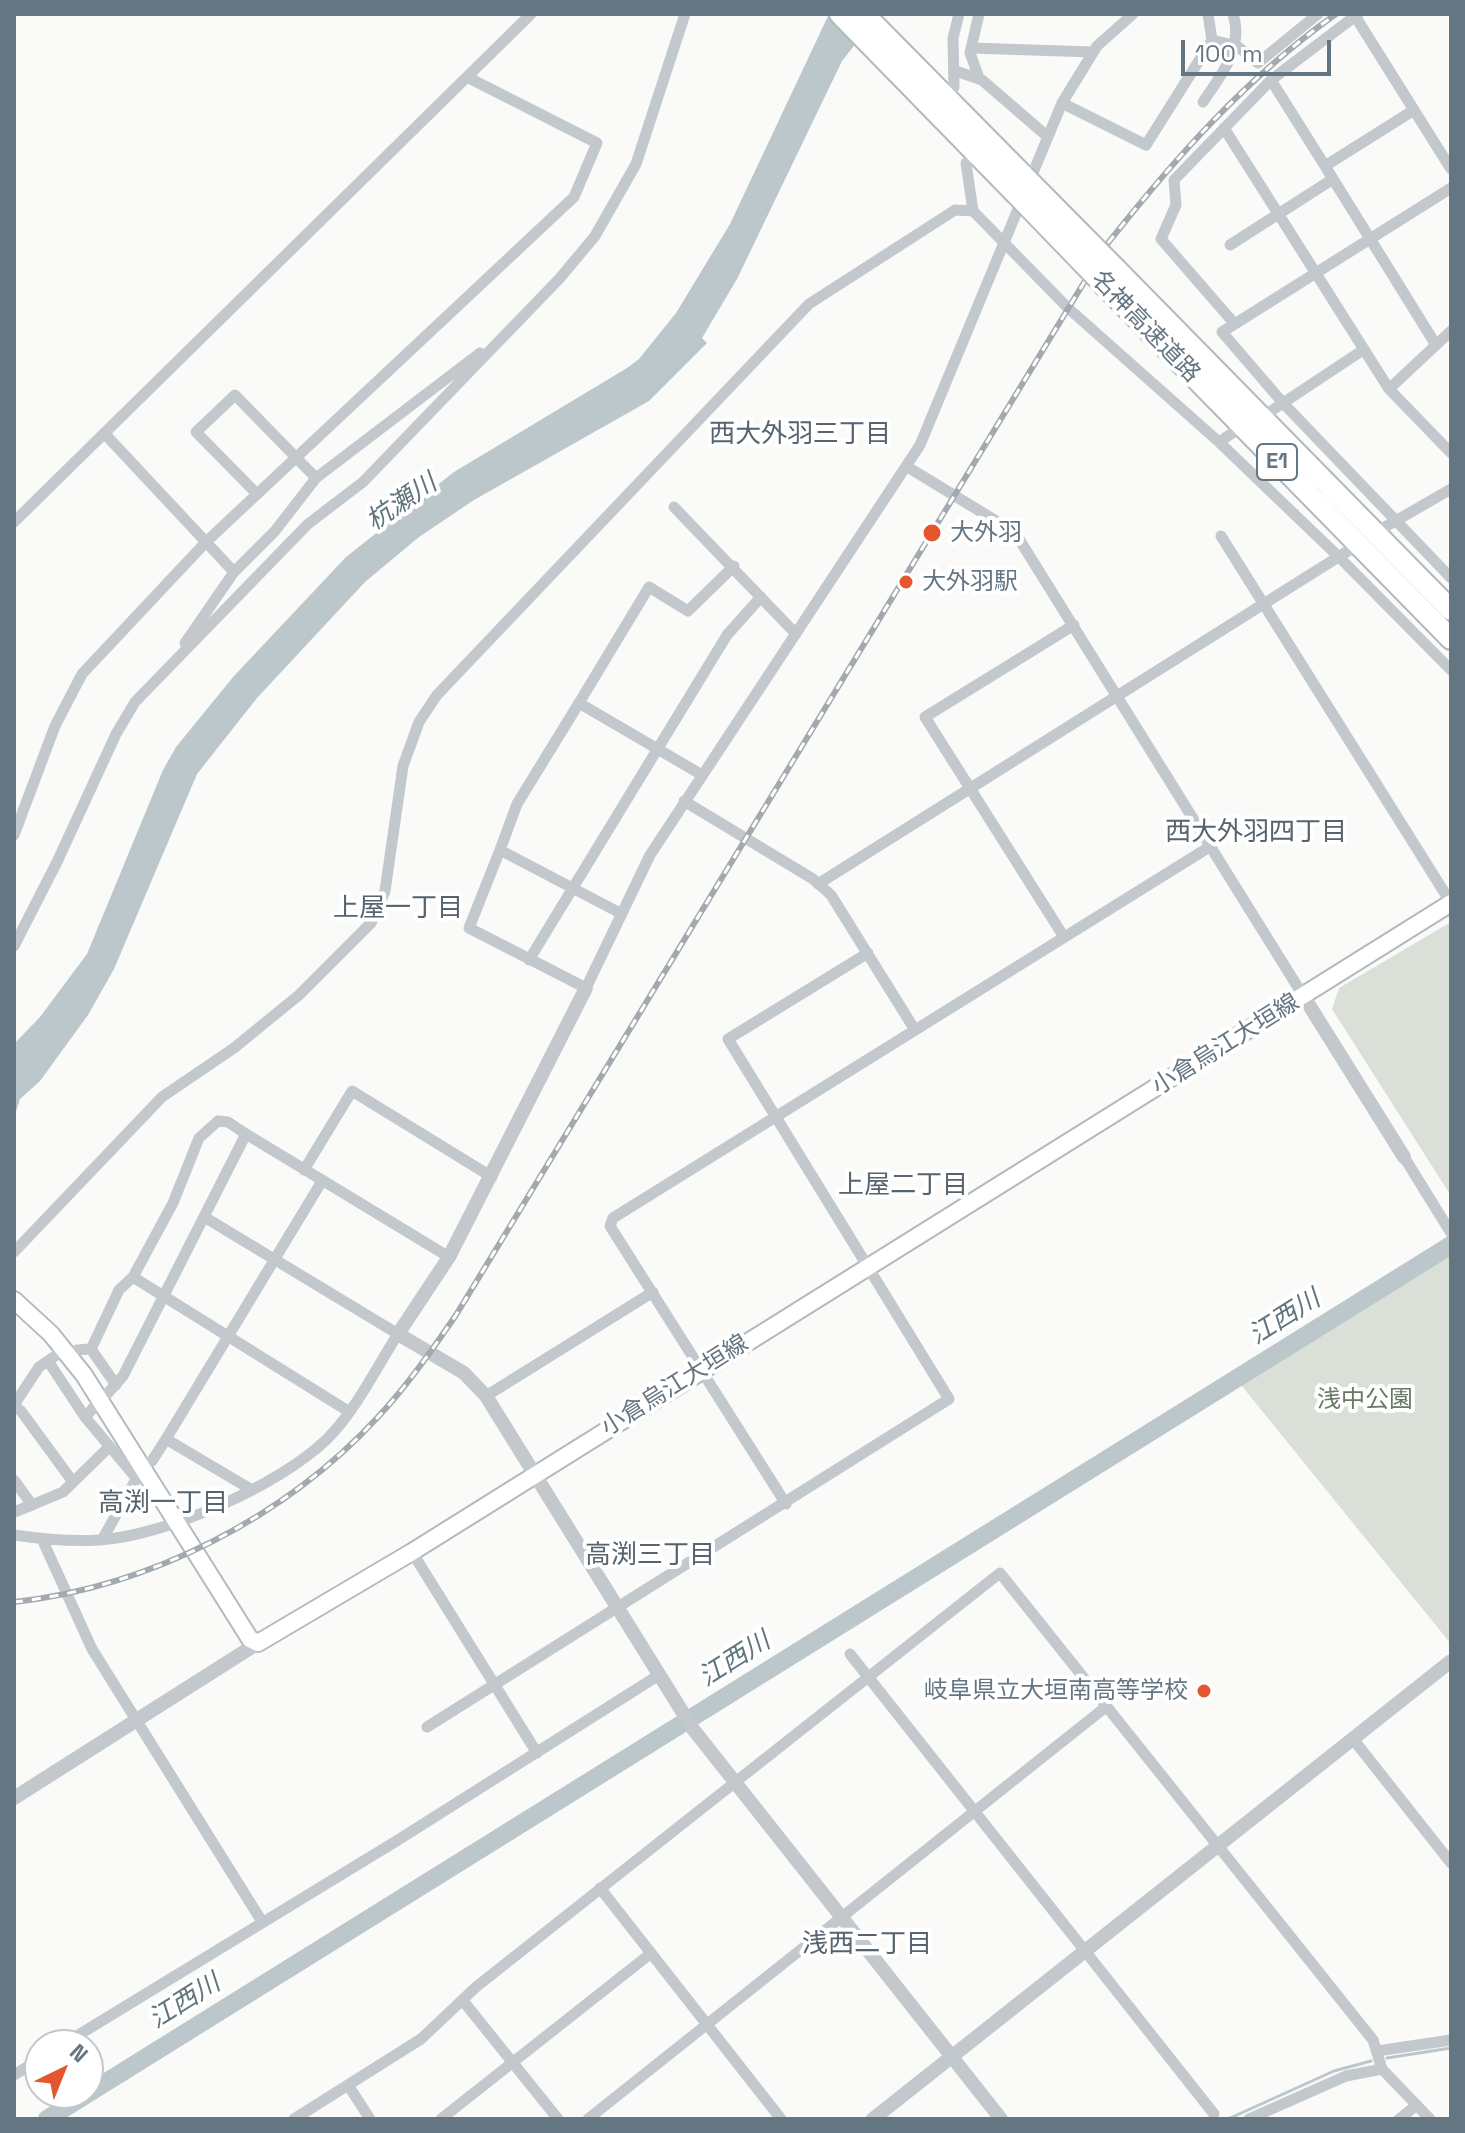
<!DOCTYPE html>
<meta charset="utf-8">
<style>
body{margin:0}
#map{position:relative;width:1465px;height:2133px;overflow:hidden;background:#fafaf8;font-family:"Space Grotesk",sans-serif}
canvas{display:block}
.frame{position:absolute;inset:0;border:16px solid #657683;pointer-events:none}
.north{position:absolute;left:24px;top:2029px;width:80px;height:80px;box-sizing:border-box;background:#fff;border:2px solid #c1c8cd;border-radius:50%;rotate:43deg;font-size:22px;font-weight:700;line-height:32px;text-align:center;color:#657683}
.north::after{content:'';display:block;margin:auto;width:28px;height:36px;background:#e4572e;clip-path:polygon(50% 0,100% 100%,50% 72%,0 100%)}
.scale{position:absolute;left:1181px;top:40px;width:150px;height:36px;box-sizing:border-box;border:4px solid #657683;border-top:0;padding-left:10px;font-size:24px;line-height:28px;white-space:nowrap;color:#657683;-webkit-text-stroke:6px #fff;paint-order:stroke}
</style>
<div id="map">
<canvas width="1465" height="2133"></canvas>
<div class="frame"></div>
<div class="north">N</div>
<div class="scale">100 m</div>
</div>
<script>
const c = document.querySelector('canvas').getContext('2d');
c.lineJoin = 'round';
function paint(path, color) {
  c.fillStyle = color;
  c.fill(path, 'evenodd');
}
function stroke(path, color, width, dash) {
  c.strokeStyle = color;
  c.lineWidth = width;
  c.lineCap = dash ? 'butt' : 'round';
  c.setLineDash(dash || []);
  c.stroke(path);
}
function drawText(font, color, halo, rows, align = 'center') {
  c.font = font + ' "Space Grotesk","Noto Sans JP",sans-serif';
  c.lineWidth = 8;
  c.setLineDash([]);
  c.textBaseline = 'middle';
  c.strokeStyle = halo;
  c.fillStyle = color;
  for (const [text, x, y, turn = 0] of rows) {
    c.save();
    c.translate(x, y);
    c.rotate((+turn || 0) * Math.PI / 180);
    c.textAlign = isNaN(turn) ? turn : align;
    if (halo) c.strokeText(text, 0, 0);
    c.fillText(text, 0, 0);
    c.restore();
  }
}
paint(new Path2D(`
 M1451 922V1196L1332 1009 1339 988Z
 M1451 1245V1644L1237 1380Z`), '#dadfd7');
paint(new Path2D(`
 M829 14H869L853 47 842 61 737 279 702 338 707 343 649 401 474 500 419 537 365 582 257 698 197 774 114 969 88 1015 40 1081 20 1099 14 1118V1044L40 1017 87 954 163 770 176 747 234 676 346 557 454 472 627 368 639 359 676 313 730 224Z`), '#bbc7cb');
stroke(new Path2D(`
 M1387 2058 1451 2048
 M1228 2119 1334 2071 1371 2061`), '#bbc7cb', 3);
stroke(new Path2D(`
 M47 2119 1451 1245`), '#bbc7cb', 18);
const secondary = new Path2D(`
 M14 1300 51 1334 84 1375 250 1639 258 1643 412 1552 1451 903`);
const motorway = new Path2D(`
 M840 14 1014 192
 M864 14 1024 176
 M1116 269 1451 610
 M1104 285 1451 639`);
stroke(secondary, '#b3babf', 20);
stroke(motorway, '#b4b9bd', 24);
stroke(new Path2D(`
 M1355 16 1451 169
 M1212 40 1237 46 1258 63 1318 14
 M971 48 1092 52
 M956 71 982 80 1048 137
 M979 78 970 53 979 14
 M1271 80 1358 14
 M954 87 953 38 959 14
 M1203 102C1221 75 1244 48 1233 14
 M1062 103 1146 145 1212 40 1208 14
 M1224 128 1389 389 1451 453
 M966 163 973 211 1068 308 1219 442 1340 558 1451 670
 M1333 179 1436 345
 M1451 188 1222 332 1283 403 1451 578
 M1230 245 1333 179 1325 166 1414 110
 M1233 322 1161 239 1176 205 1174 180 1271 80 1325 166
 M1389 389 1451 331
 M1271 411 1363 350
 M104 433 234 572
 M1219 442 1234 432
 M906 466 1006 527 1019 539 1304 997
 M257 494 196 432 235 395 316 478
 M674 507 796 634
 M14 522 531 14
 M1385 527 1451 489
 M1221 536 1451 903
 M185 643 234 572 275 531 316 478 480 353
 M702 775 579 703 649 587 688 611 734 566
 M684 801 813 879 831 895 915 1030
 M14 835 55 726 82 674 206 542 574 197 597 143 467 77
 M500 850 517 804 579 703
 M818 884 1351 549
 M622 914 500 850 469 928 586 988 650 855 920 445 1062 103 1097 46 1133 14
 M1064 937 925 717 1074 625
 M14 946 57 862 116 734 135 702 308 524 363 482 560 278 595 236 636 164 685 14
 M529 960 727 635 761 597
 M1404 1157 1451 1233
 M304 1170 352 1091 492 1177
 M14 1252 162 1097 234 1048 299 995 371 923 385 891 403 766 419 722 437 695 809 304 955 210 973 211
 M133 1277 173 1203 199 1138 218 1121 228 1122 246 1134
 M91 1349 119 1290 133 1277 348 1411
 M77 1350 91 1349 116 1385
 M48 1361 85 1417 95 1406
 M107 1394 123 1376 246 1134 449 1257
 M486 1396 653 1292
 M14 1405 39 1367 58 1354
 M14 1406 21 1411 73 1482
 M85 1417 137 1479
 M166 1439 322 1181
 M14 1480 32 1505 14 1512
 M786 1504 610 1226 613 1218 1211 846
 M32 1505 63 1492 109 1447
 M14 1535C42 1539 71 1542 99 1540 165 1536 278 1486 326 1440 355 1412 376 1368 398 1334L206 1218
 M42 1539 92 1649 261 1920
 M102 1540 143 1467 152 1461 166 1439 252 1490
 M412 1552 537 1753
 M850 1654 1214 2114
 M427 1727 949 1399 728 1039 868 953
 M1353 1739 1451 1863
 M600 1888 781 2119
 M464 2002 558 2119
 M62 2045 398 1840 659 1675
 M1377 2051 1451 2040
 M14 2075 40 2059
 M348 2085 370 2119
 M294 2119 421 2039 476 1987 1000 1573 1373 2040 1382 2069
 M441 2119 650 1954
 M588 2119 1107 1706
 M1249 2119 1346 2076 1382 2069 1430 2119
 M1399 2119 1417 2105`), '#c3c8cc', 11);
stroke(new Path2D(`
 M586 988 449 1257 398 1334 464 1373 486 1396 693 1729 1001 2119
 M1304 997 1404 1157
 M14 1798 258 1643
 M873 2119 1451 1661`), '#c3c8cc', 14);
stroke(secondary, '#fff', 16);
stroke(motorway, '#fff', 20);
const rail = new Path2D(`
 M14 1602C150 1587 286 1517 378 1417 407 1386 432 1350 456 1315L1108 243C1176 157 1246 78 1336 14`);
stroke(rail, '#a2aab0', 6);
stroke(rail, '#fff', 3, [9]);
const motorwayBridge = new Path2D(`
 M1024 176 1116 269
 M1014 192 1104 285`);
stroke(motorwayBridge, '#b4b9bd', 24, []);
stroke(motorwayBridge, '#fff', 20);
for (const [x, y, r, color] of [
 [932,533,10,"#e4572e"],
 [906,582,8,"#e4572e"],
 [1204,1691,8,"#e4572e"]
]) {
  const dot = new Path2D();
  dot.arc(x, y, r, 0, 2 * Math.PI);
  c.fillStyle = color;
  c.fill(dot);
  stroke(dot, '#fff', 3);
}
for (const [x, y, w] of [
 [1277,462,40]
]) {
  const box = new Path2D();
  box.roundRect(x - w / 2, y - 18, w, 36, 6);
  c.fillStyle = '#fff';
  c.fill(box);
  stroke(box, '#657683', 2);
}
drawText('bold 22px', '#657683', null, [
 ["E1",1277,462]
]);
drawText('24px', '#657683', '#fff', [
 ["名神高速道路",1145,327,46],
 ["小倉烏江大垣線",1226,1045,-32],
 ["小倉烏江大垣線",675,1386,-32]
]);
drawText('24px', '#657683', '#fff', [
 ["大外羽",950,533],
 ["大外羽駅",922,582],
 ["岐阜県立大垣南高等学校",1188,1691,"right"]
], 'left');
drawText('24px', '#687a64', '#fff', [
 ["浅中公園",1365,1400]
]);
drawText('26px', '#57646e', '#fff', [
 ["西大外羽三丁目",800,435],
 ["西大外羽四丁目",1256,833],
 ["上屋一丁目",398,909],
 ["上屋二丁目",903,1186],
 ["高渕一丁目",163,1504],
 ["高渕三丁目",650,1556],
 ["浅西二丁目",867,1945]
]);
drawText('italic 26px', '#60757c', '#fff', [
 ["杭瀬川",402,503,-34],
 ["江西川",1285,1318,-32],
 ["江西川",735,1660,-32],
 ["江西川",185,2002,-32]
]);
</script>
